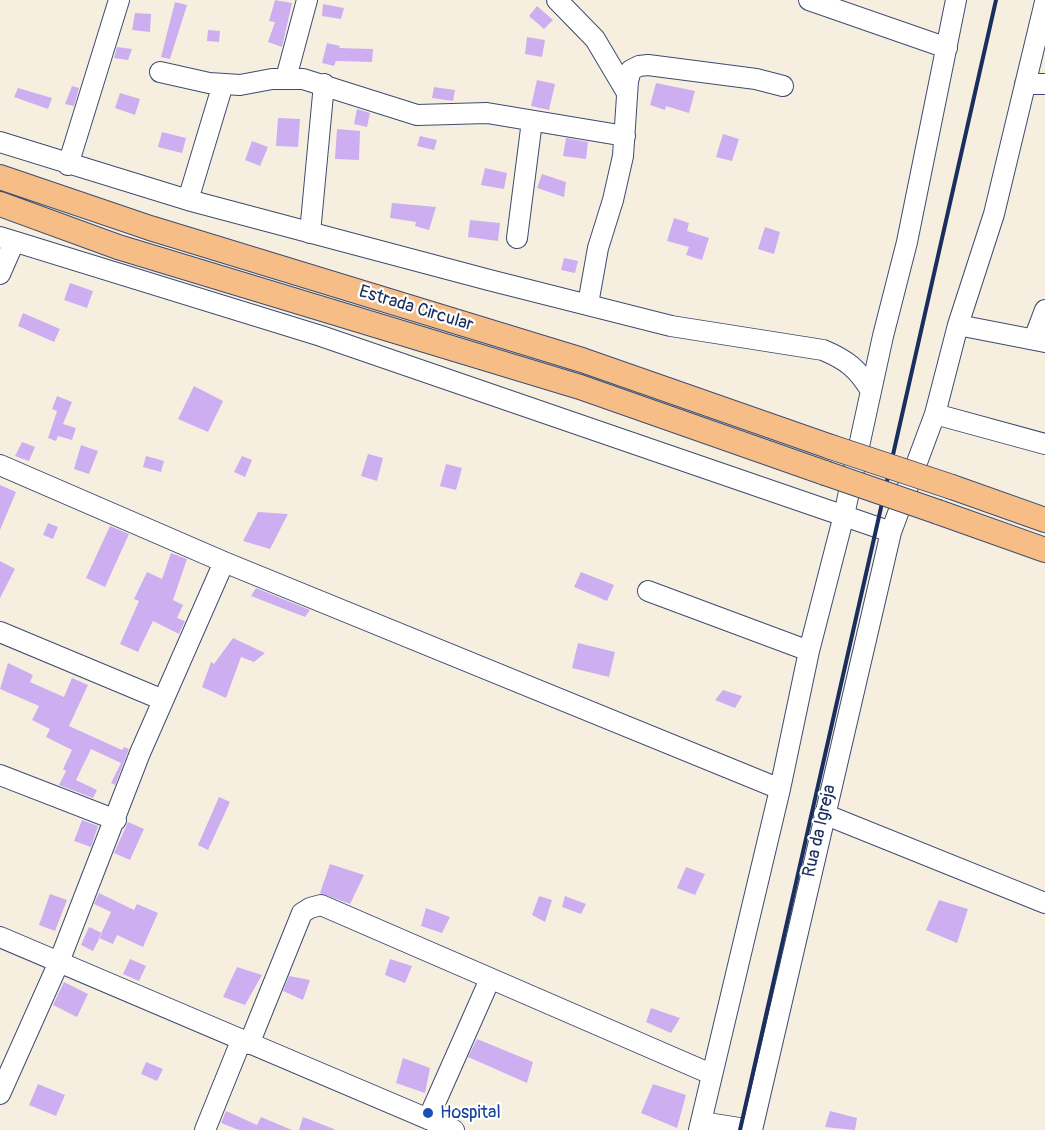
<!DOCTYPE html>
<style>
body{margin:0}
canvas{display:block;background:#f6efdf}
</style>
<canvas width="1045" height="1130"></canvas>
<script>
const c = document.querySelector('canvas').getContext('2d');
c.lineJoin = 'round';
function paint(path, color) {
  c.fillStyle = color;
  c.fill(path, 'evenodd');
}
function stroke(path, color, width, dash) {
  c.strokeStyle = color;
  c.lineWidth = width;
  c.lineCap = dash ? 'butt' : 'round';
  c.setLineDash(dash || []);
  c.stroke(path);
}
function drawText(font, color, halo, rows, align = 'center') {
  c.font = font + ' Pangolin,sans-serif';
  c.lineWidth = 4.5;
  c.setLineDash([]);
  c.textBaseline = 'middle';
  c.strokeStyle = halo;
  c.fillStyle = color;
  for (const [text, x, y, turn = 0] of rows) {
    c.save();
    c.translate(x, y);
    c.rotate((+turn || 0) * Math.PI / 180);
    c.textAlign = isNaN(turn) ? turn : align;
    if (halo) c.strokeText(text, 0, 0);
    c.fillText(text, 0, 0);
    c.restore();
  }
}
paint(new Path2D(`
 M275 0 292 3 282 47 268 42 275 22 269 21Z
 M175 2 187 5 170 59 161 57Z
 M323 4 344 8 341 19 322 16Z
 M537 6 553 20 544 29 529 16Z
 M135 13 151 14 150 32 132 30Z
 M208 30 220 31 219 42 207 41Z
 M527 37 545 40 542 57 525 54Z
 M327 43 340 46 339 48 373 49 372 62 336 61 334 66 322 63Z
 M117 47 132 49 128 60 114 58Z
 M537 80 555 84 549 110 531 106Z
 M656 83 695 91 689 113 666 106 665 110 650 105Z
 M72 86 79 88 74 106 65 104Z
 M434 87 455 90 453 101 432 98Z
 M18 88 52 98 48 109 14 97Z
 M120 93 140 99 135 115 115 108Z
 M357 109 370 113 367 127 354 124Z
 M278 118 300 119 298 147 276 146Z
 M337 129 360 131 359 160 335 159Z
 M162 132 186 138 182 153 158 147Z
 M723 134 739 139 732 161 716 157Z
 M420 136 437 140 434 150 417 146Z
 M566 138 588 142 586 159 563 156Z
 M252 141 268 147 260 166 245 160Z
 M485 168 507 173 504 189 481 185Z
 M542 174 566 182 564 197 537 188Z
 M392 203 436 207 429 230 415 226 416 222 390 218Z
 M674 218 689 223 687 231 709 238 702 260 686 255 689 247 667 241Z
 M470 220 500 223 498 241 468 237Z
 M765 227 780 232 774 254 758 249Z
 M564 258 578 261 575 273 561 270Z
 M70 283 93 291 87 308 64 300Z
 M23 313 60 329 54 342 18 326Z
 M194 386 223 401 208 432 178 419Z
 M57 396 72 402 63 424 76 428 72 440 58 436 56 441 48 438 57 411 52 409Z
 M22 442 35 447 29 461 15 456Z
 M81 445 98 451 89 474 74 469Z
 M368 454 383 458 377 481 361 476Z
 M146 456 164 461 161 472 143 467Z
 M242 456 252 460 245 477 234 472Z
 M446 464 462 468 456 490 440 486Z
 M0 485 16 492 0 530Z
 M258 512 288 514 270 549 243 541Z
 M48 523 58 527 53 539 43 535Z
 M110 526 129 534 105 587 86 578Z
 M171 553 187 559 173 600 183 605 177 618 185 621 179 634 153 621 138 652 120 644 139 601 134 599 147 572 162 579Z
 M0 561 15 569 0 598Z
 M581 572 614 585 607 601 574 587Z
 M256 588 310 610 305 617 251 596Z
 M233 638 265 653 254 662 241 657 226 698 202 687 211 662 214 664Z
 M578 643 615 652 609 677 572 668Z
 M8 663 33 675 30 682 64 697 72 678 88 685 69 726 122 750 124 747 129 749 115 785 111 783 121 763 91 749 76 780 97 790 93 798 59 785 66 771 63 769 72 750 46 737 50 729 32 720 39 706 0 689Z
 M723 690 742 696 735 708 715 700Z
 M219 797 230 802 208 850 198 845Z
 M82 820 98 826 91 847 74 841Z
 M128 822 144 829 130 860 114 853Z
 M330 864 364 875 350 904 320 893Z
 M686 867 705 874 695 895 677 888Z
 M99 893 134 910 137 904 158 913 143 947 117 935 113 944 99 938 111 912 94 904Z
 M50 894 67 900 55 931 39 925Z
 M539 896 552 900 545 922 532 915Z
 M565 896 586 904 581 914 562 907Z
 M939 900 968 909 957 943 926 930Z
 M426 908 450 917 442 933 421 926Z
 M89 927 102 933 93 951 81 945Z
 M130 959 146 966 139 981 123 974Z
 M390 959 412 966 405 983 385 975Z
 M237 967 262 975 245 1005 223 997Z
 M289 976 310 980 303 1000 283 991Z
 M64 982 88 994 77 1017 53 1005Z
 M651 1008 680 1018 671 1033 646 1022Z
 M477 1039 533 1062 527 1083 468 1057Z
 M403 1058 430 1068 425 1093 396 1083Z
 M146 1062 163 1069 157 1081 141 1074Z
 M38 1084 65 1095 56 1116 29 1105Z
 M653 1084 686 1095 677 1128 641 1113Z
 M226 1111 257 1125 261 1117 292 1130H239L221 1123Z
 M830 1111 857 1118 855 1130 825 1127Z
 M303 1117 334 1129V1130H299Z`), '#cdaff1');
const minor = new Path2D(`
 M557 0 595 39 627 93
 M809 0 947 48
 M160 72 209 83 240 85 272 79H303L417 115 487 113 625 136
 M286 78 307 0
 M1025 84H1045
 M0 142 188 200 489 280 671 326 823 350C847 360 858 369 871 391
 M68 165 119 0
 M188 200 223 84
 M310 233 324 84
 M0 237 321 336 891 532
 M517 238 532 121
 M0 274 14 242
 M588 304 598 248 613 200 623 156 628 81 631 70 639 66 648 65 756 79 783 86
 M958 325 1045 342
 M1034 339 1045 310
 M935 414 1045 444
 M0 465 224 562 780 789
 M648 591 809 651
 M0 632 163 700
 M0 775 116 820
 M824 814 1045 903
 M0 937 454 1130
 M249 1044 302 913 310 908 321 905 711 1074
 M0 1094 59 962 140 753 224 562
 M428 1119 490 979
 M701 1122 752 1130
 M205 1130 241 1041
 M699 1130 780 789 809 651 844 515 883 336 907 242 956 0
 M752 1130 891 532 935 414 958 325 994 214 1045 2`);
const major = new Path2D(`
 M0 177 150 228 582 360 831 447
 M0 204 118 247 580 387 825 473
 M952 487 1045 520
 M938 512 1045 550`);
stroke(minor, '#3c4c71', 22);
stroke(major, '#3c4c71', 26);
stroke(minor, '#fff', 20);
stroke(major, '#f6be86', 24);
stroke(new Path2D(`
 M740 1130 996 0`), '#1b2f5e', 4);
const majorBridge = new Path2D(`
 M831 447 952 487
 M825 473 938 512`);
stroke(majorBridge, '#3c4c71', 26, []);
stroke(majorBridge, '#f6be86', 24);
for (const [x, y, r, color] of [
 [428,1113,6,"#1a4fb4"]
]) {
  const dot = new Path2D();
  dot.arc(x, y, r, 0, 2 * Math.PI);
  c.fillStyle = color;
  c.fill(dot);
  stroke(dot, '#fff', 2);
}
drawText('18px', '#1b2f5e', '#fff', [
 ["Estrada Circular",416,309,17],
 ["Rua da Igreja",820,831,-77]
]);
drawText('18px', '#164399', '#fff', [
 ["Hospital",440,1113]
], 'left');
</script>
